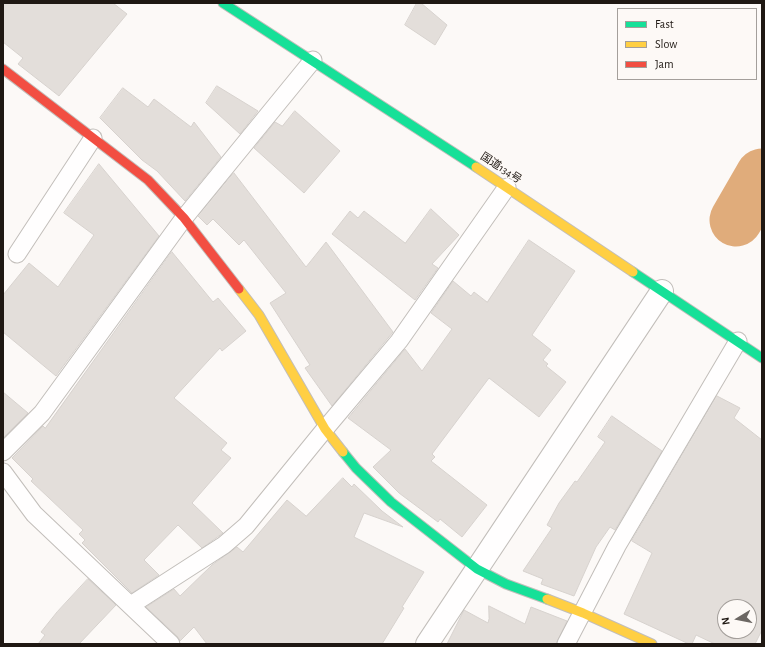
<!DOCTYPE html>
<meta charset="utf-8">
<style>
body{margin:0}
#map{position:relative;width:765px;height:647px;overflow:hidden;background:#fcf9f7;font-family:"Alegreya Sans",sans-serif}
canvas{display:block}
.frame{position:absolute;inset:0;border:4px solid #1f1813;pointer-events:none}
.legend{position:absolute;left:617px;top:8px;width:140px;height:72px;box-sizing:border-box;background:#fdf9f6;border:1px solid #a49f9b;margin:0;padding:5px 7px;list-style:none;font-size:12px;color:#1f1813}
.legend li{display:flex;align-items:center;gap:8px;height:20px}
.legend b{width:20px;border:1px solid #a49f9b}
.north{position:absolute;left:717px;top:599px;width:40px;height:40px;box-sizing:border-box;background:#fdf9f6;border:1px solid #a49f9b;border-radius:50%;rotate:260deg;font-size:11px;font-weight:700;line-height:16px;text-align:center;color:#1f1813}
.north::after{content:'';display:block;margin:auto;width:14px;height:18px;background:#6c6763;clip-path:polygon(50% 0,100% 100%,50% 72%,0 100%)}
</style>
<div id="map">
<canvas width="765" height="647"></canvas>
<div class="frame"></div>
<ul class="legend">
<li><b style="height:5px;background:#16e098"></b>Fast</li>
<li><b style="height:5px;background:#ffcf43"></b>Slow</li>
<li><b style="height:5px;background:#f24e42"></b>Jam</li>
</ul>
<div class="north">N</div>
</div>
<script>
const c = document.querySelector('canvas').getContext('2d');
c.lineJoin = 'round';
function stroke(path, color, width, dash) {
  c.strokeStyle = color;
  c.lineWidth = width;
  c.lineCap = dash ? 'butt' : 'round';
  c.setLineDash(dash || []);
  c.stroke(path);
}
function paint(path, color) {
  c.fillStyle = color;
  c.fill(path, 'evenodd');
}
function drawText(font, color, halo, rows, align = 'center') {
  c.font = font + ' "Alegreya Sans","Noto Sans JP",sans-serif';
  c.lineWidth = 3;
  c.setLineDash([]);
  c.textBaseline = 'middle';
  c.strokeStyle = halo;
  c.fillStyle = color;
  for (const [text, x, y, turn = 0] of rows) {
    c.save();
    c.translate(x, y);
    c.rotate((+turn || 0) * Math.PI / 180);
    c.textAlign = isNaN(turn) ? turn : align;
    if (halo) c.strokeText(text, 0, 0);
    c.fillText(text, 0, 0);
    c.restore();
  }
}
stroke(new Path2D(`
 M736 220 762 175`), '#e0ac7b', 53);
const building = new Path2D(`
 M3 3H113L127 14 59 96 18 64 23 58 3 42Z
 M417 3H421L447 25 435 45 405 25Z
 M217 86 258 111 240 134 206 103Z
 M123 88 148 107 154 99 191 127 194 122 221 157 185 201 157 171 142 160 100 118Z
 M295 111 340 151 304 193 254 148 275 122 282 126Z
 M99 164 159 236 56 376 3 332V295L29 263 58 287 94 235 64 213Z
 M234 173 306 267 326 242 393 332 332 406 305 368 310 365 270 303 286 293 244 240 239 245 213 219 207 225 198 216Z
 M431 209 459 235 432 264 438 268 415 300 332 234 350 211 358 218 364 211 405 243Z
 M529 240 575 271 532 335 551 350 543 360 548 364 546 366 566 382 539 417 489 378 432 454 435 457 431 461 487 505 462 537 440 519 438 522 399 493 373 467 391 450 348 418 405 349 422 371 452 329 431 313 453 281 471 296 474 292 487 302Z
 M172 252 213 302 218 298 246 331 222 351 220 348 174 398 227 443 221 450 231 458 192 503 223 533 202 548 178 525 144 560 159 575 132 593 82 543 85 540 79 534 83 530 31 481 33 479 12 458 43 426 45 428Z
 M3 392 28 413 3 438Z
 M717 396 740 408 734 418 762 440V630L755 644H715L696 635 692 644H689L624 614 652 553 632 541ZM725 607H749V631H725Z
 M612 416 662 451 615 530 610 527 596 547 574 596 541 584 543 579 523 571 552 528 547 525 559 503 575 481 577 482 605 442 598 437Z
 M343 478 352 487 354 484 382 511 403 527 364 513 354 537 424 572 402 607 404 608 382 644H207L194 627 180 641 178 637 146 607 174 589 180 596 212 565 237 547 243 552 287 500 306 516Z
 M88 579 116 605 79 644H38L45 635 41 632 57 612Z
 M489 606 525 624 531 607 567 621 556 644H447L464 610 488 623 489 619Z`);
paint(building, '#e3deda');
stroke(building, '#d7d2ce', 1);
const lane = new Path2D(`
 M17 254 93 138
 M3 452 42 413 184 218 313 60
 M3 472 34 514 171 644
 M131 605 224 545 246 526 325 429 399 341 507 187
 M566 644 617 546 738 341`);
const street = new Path2D(`
 M427 644 662 291`);
const fast = new Path2D(`
 M223 3 476 167
 M633 272 762 358
 M343 452 356 468 391 502 477 569 506 584 547 599`);
const slow = new Path2D(`
 M476 167 633 272
 M239 289 259 315 325 429 343 452
 M547 599 583 613 652 644`);
const jam = new Path2D(`
 M3 69 148 180 184 218 239 289`);
stroke(lane, '#c2beba', 19);
stroke(street, '#c2beba', 24);
stroke(fast, '#c2beba', 11);
stroke(slow, '#c2beba', 11);
stroke(jam, '#c2beba', 11);
stroke(lane, '#fffefe', 17);
stroke(street, '#fffefe', 22);
stroke(fast, '#16e098', 9);
stroke(slow, '#ffcf43', 9);
stroke(jam, '#f24e42', 9);
drawText('11px', '#1f1813', '#fdf9f6', [
 ["国道134号",501,168,33]
]);
</script>
